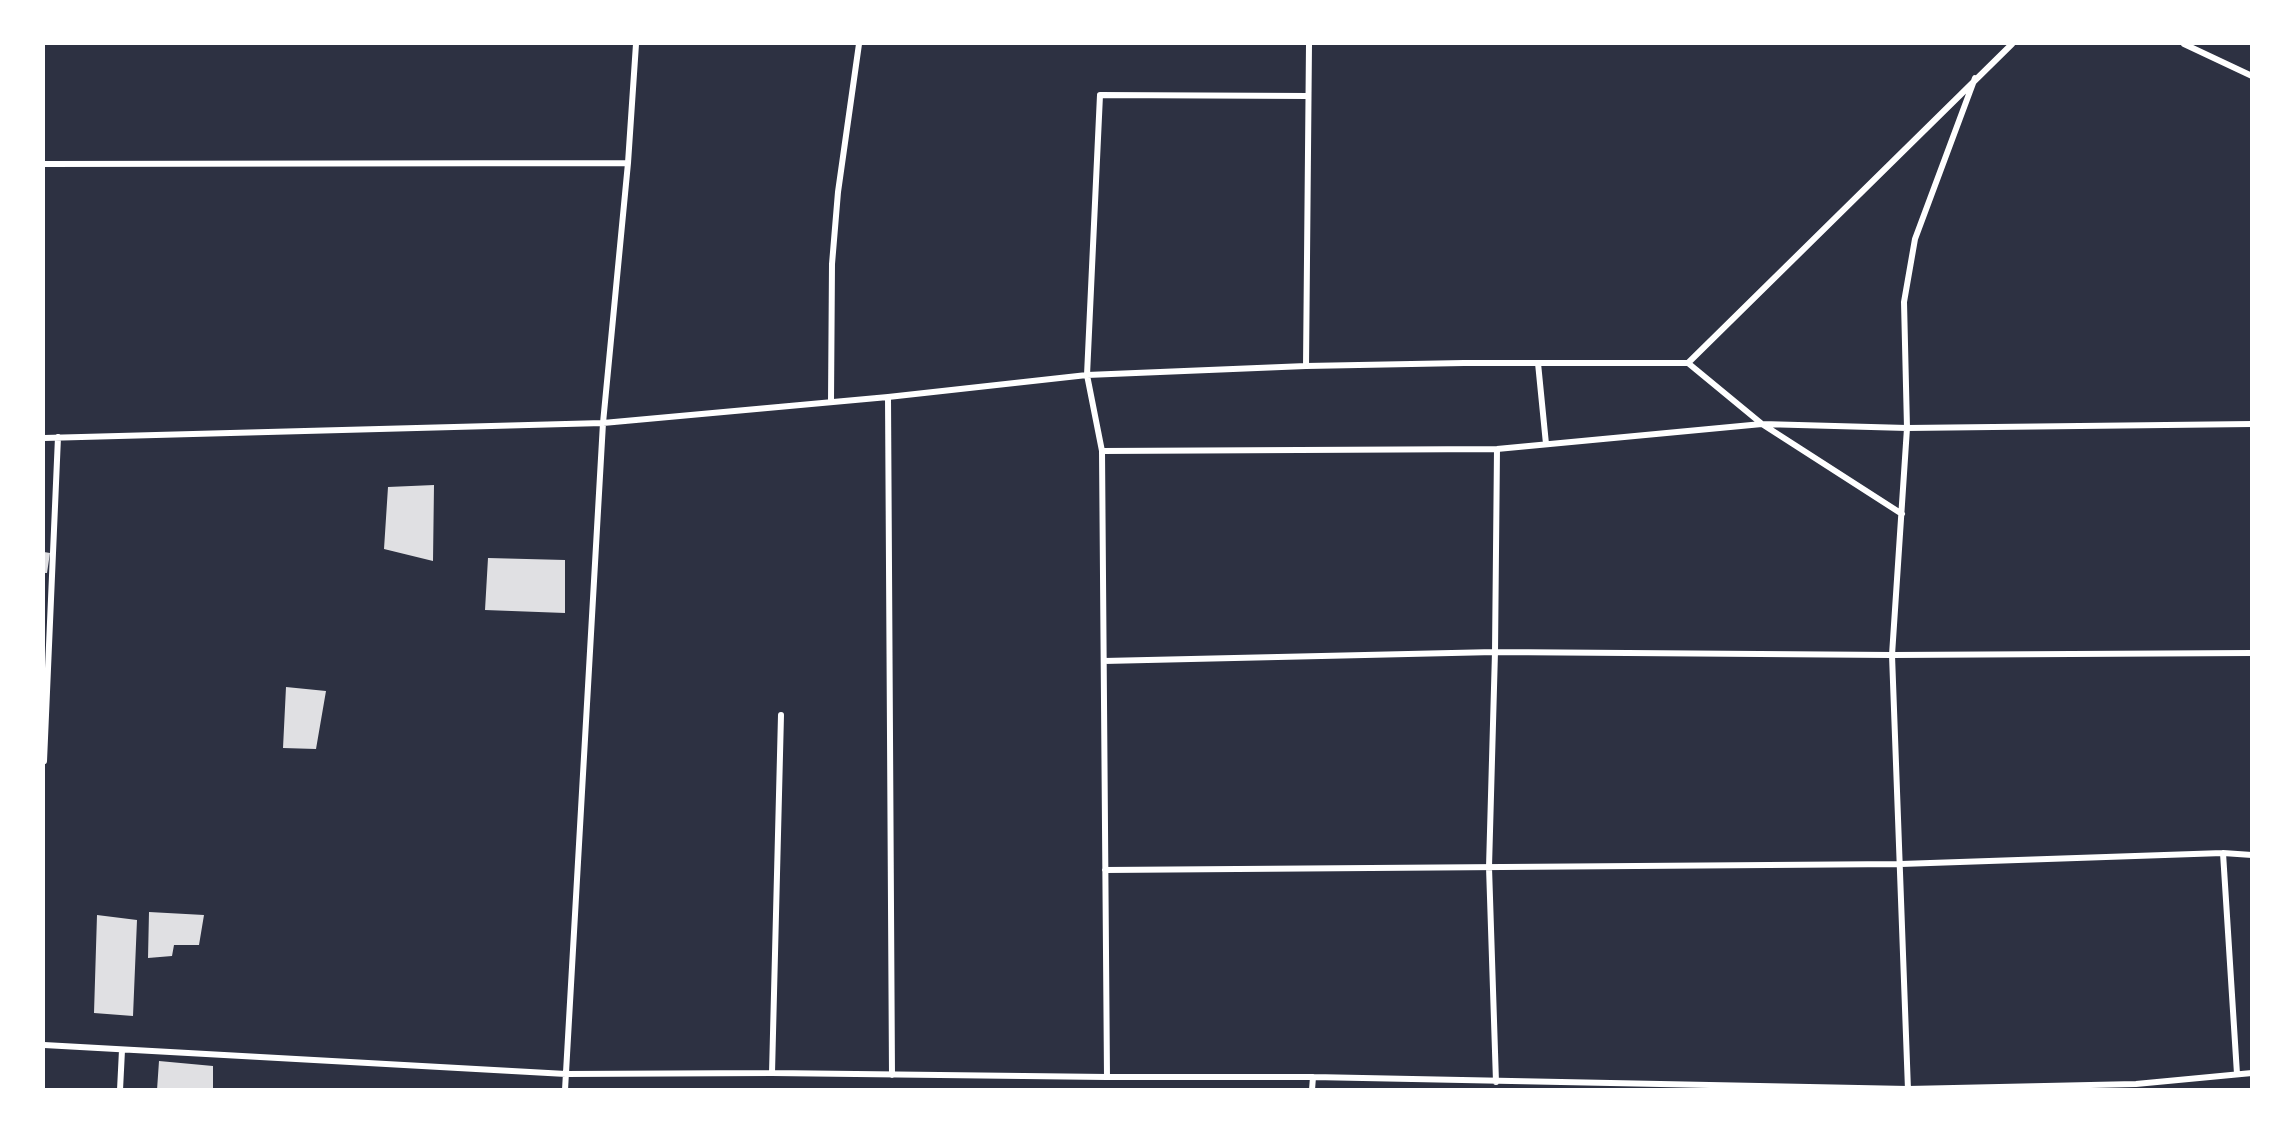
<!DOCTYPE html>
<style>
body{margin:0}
#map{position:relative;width:2295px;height:1133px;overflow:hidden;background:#2d3142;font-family:"PT Serif",serif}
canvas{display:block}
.frame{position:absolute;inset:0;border:45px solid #fff;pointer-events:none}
</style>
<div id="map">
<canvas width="2295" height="1133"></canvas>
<div class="frame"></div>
</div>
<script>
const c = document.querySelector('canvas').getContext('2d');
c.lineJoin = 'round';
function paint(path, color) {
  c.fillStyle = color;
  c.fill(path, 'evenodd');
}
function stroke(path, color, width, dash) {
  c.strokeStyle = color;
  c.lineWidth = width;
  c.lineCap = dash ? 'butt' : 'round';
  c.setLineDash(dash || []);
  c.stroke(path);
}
paint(new Path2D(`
 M434 485 433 561 384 549 388 487Z
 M44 552 50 553 47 573H44Z
 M488 558 565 560V613L485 610Z
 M286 687 326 691 316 749 283 748Z
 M149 912 204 915 199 945H174L172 956 148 958Z
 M97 915 137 920 133 1016 94 1013Z
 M159 1061 213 1066V1090H157Z`), '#e0e0e3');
stroke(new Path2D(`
 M2184 44 2252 76
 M44 164 628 163
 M1538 363 1546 444
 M1688 363 2012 44
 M1306 366 1309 44
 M888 397 892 1075
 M831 401 832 264 838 192 859 44
 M44 438 603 423 888 397 1087 375 1306 366 1464 363H1688L1762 424 1902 514
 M1102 451 1497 449 1762 424 1907 428 2252 424
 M1104 661 1495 652 1892 655 2252 653
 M44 761 58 437
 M2223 853 2237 1074
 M1105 870 1901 864 2223 853 2252 855
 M44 1045 566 1074 772 1073 1107 1077H1313L1908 1089 2136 1084 2252 1073
 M772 1073 781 715
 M1107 1077 1102 451 1087 375 1100 95 1308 96
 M1496 1082 1489 867 1495 652 1497 449
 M120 1090 122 1050
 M565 1090 603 423 628 163 636 44
 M1312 1090 1313 1077
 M1908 1090 1892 655 1907 428 1904 302 1915 239 1975 78`), '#fff', 6);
</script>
